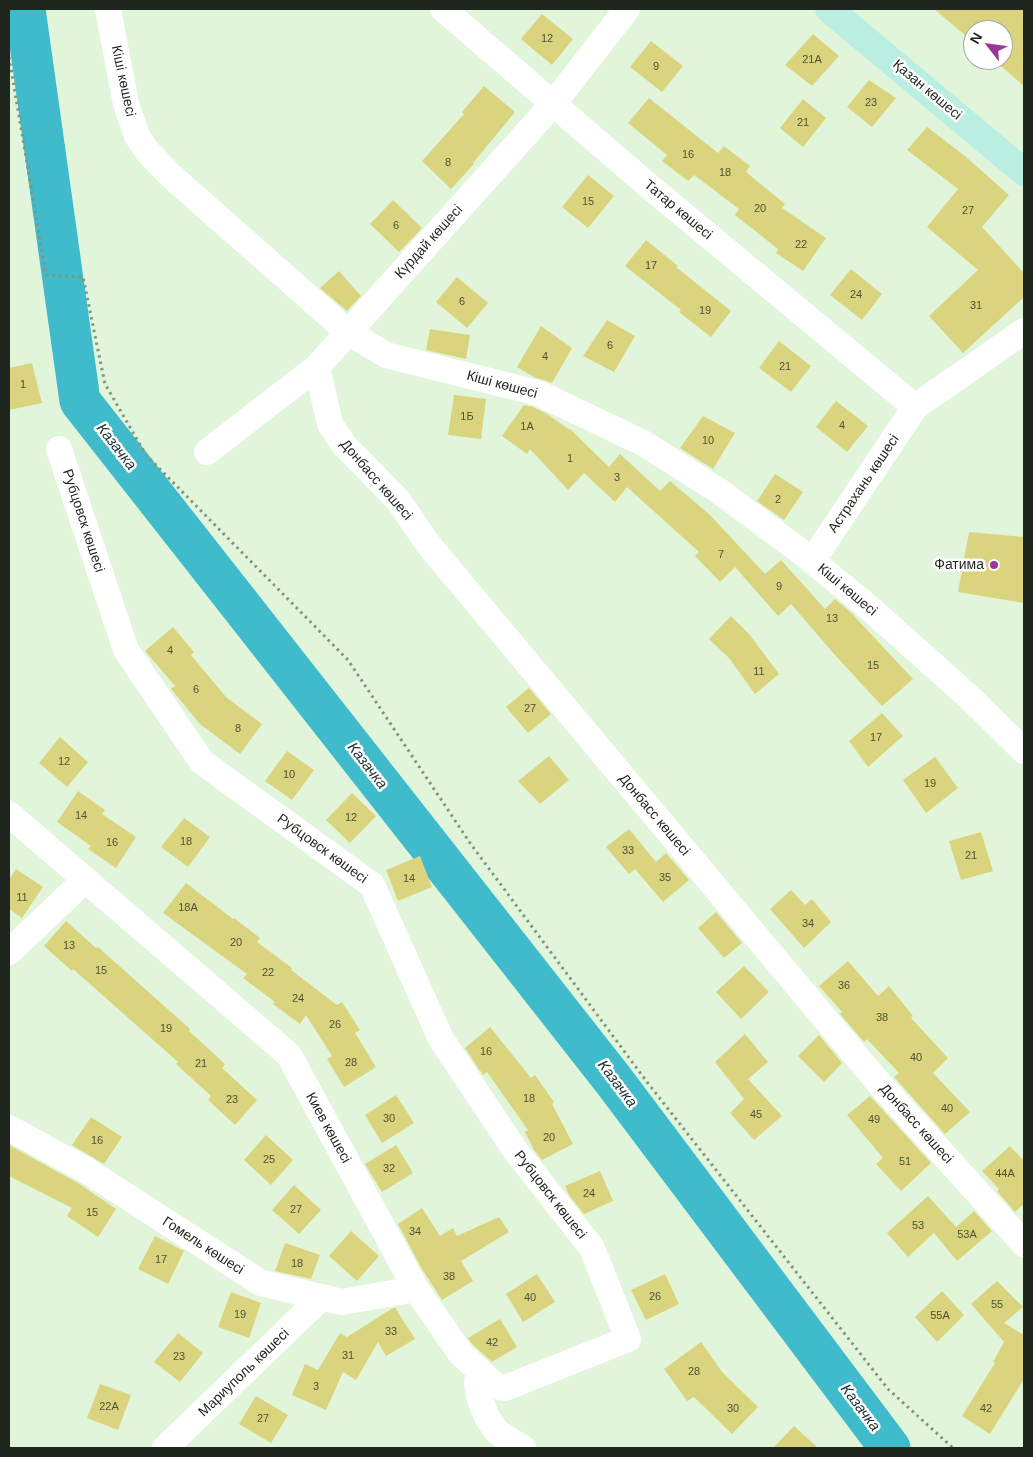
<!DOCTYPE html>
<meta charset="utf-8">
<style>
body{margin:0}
#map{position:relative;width:1033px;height:1457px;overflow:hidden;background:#e1f5db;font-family:Helvetica,sans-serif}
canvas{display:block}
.frame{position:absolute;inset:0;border:10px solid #1f261d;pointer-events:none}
.north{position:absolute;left:963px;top:20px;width:50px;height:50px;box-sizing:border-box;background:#fff;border:1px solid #a5a8a5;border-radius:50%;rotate:300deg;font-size:14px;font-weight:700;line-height:20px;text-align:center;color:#1f261d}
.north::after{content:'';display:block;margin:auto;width:18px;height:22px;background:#9a359a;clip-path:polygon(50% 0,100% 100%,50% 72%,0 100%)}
</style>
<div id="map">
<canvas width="1033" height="1457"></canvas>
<div class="frame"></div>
<div class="north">N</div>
</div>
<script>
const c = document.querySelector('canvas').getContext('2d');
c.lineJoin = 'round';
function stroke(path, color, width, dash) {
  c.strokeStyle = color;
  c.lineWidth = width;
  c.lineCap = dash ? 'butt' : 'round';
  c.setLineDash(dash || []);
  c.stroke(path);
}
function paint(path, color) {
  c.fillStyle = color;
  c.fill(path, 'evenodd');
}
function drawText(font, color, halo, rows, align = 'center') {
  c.font = font + ' Helvetica,sans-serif';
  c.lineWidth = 5;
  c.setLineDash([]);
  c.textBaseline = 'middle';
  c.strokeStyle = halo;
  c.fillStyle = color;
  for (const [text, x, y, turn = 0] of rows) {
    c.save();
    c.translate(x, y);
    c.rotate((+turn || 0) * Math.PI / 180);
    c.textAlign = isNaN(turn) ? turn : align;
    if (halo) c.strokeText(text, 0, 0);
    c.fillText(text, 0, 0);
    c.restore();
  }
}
stroke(new Path2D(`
 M25 9 80 401 614 1081 890 1448`), '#3fbbcb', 41);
paint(new Path2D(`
 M934 9H1024V86L994 60H1003V30H973V42Z
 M542 14 573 39 552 65 521 39Z
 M813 34 839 56 812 86 785 65Z
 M651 41 683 66 662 92 630 67Z
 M869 80 896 98 872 127 847 107Z
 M484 86 515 112 473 163 474 164 451 189 422 161 464 114 462 112Z
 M649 98 718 153 724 146 750 166 746 172 785 204 782 208 826 238 803 271 776 253 778 249 735 215 739 209 694 175 688 181 662 161 667 155 628 123Z
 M803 99 826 118 803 147 780 128Z
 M927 127 965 156 1009 195 982 227 1024 273V297L963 353 929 316 978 270 927 227 958 189 907 150Z
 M588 175 614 196 588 228 562 207Z
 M393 200 422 228 399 252 370 224Z
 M646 240 678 266 676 267 731 311 711 337 679 312 681 310 625 266Z
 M851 269 882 294 862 320 830 295Z
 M339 271 361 296 347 311 320 288Z
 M457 277 488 303 467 328 436 302Z
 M607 320 635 336 614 372 583 356Z
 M541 326 572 348 552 383 534 377 517 367Z
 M430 329 470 335 466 359 426 350Z
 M779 341 811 366 791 392 759 368Z
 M32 363 42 403 9 410V368Z
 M454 395 486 399 481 439 448 435Z
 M836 401 868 426 847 452 816 427Z
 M524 405 533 407 547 414 570 430V429L609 467 620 454 660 491 670 481 709 514 765 574 781 560 825 609 835 599 855 616H854L913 679 882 706 834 654 791 604 778 616 735 567 720 582 695 556 699 552 627 487 615 502 584 473 568 490 530 449 527 454 502 436Z
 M703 416 735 433 713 469 680 448Z
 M775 474 803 492 784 520 757 501Z
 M969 532 1024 537V603L958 592Z
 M731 616 749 634 779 674 755 694 729 658 709 639Z
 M173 627 194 652 191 655 226 697 262 724 240 754 200 724 171 689 175 686 145 651Z
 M529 688 551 714 528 733 506 707Z
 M882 713 903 736 868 767 849 741Z
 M60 737 88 762 67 787 39 763Z
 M287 751 314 770 292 800 265 781Z
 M549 756 569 780 540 804 518 781Z
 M935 757 958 788 926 813 903 780Z
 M78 791 105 810 102 814 136 837 116 868 88 849 91 846 57 822Z
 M352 793 376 816 350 843 326 820Z
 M184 818 210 837 188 867 161 847Z
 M629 829 656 862 666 853 689 880 663 902 635 869 629 874 606 847Z
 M981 832 993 871 961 880 949 841Z
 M420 856 432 887 398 901 386 870Z
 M16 869 43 887 22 918 9 909V880Z
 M186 883 233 919 234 918 260 938 257 942 292 968 291 970 337 1005 342 1002 360 1030 355 1033 376 1067 344 1087 327 1059 332 1056 306 1015 300 1024 273 1004 275 1002 243 978 247 974 163 913Z
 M791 890 805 905 812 899 831 922 804 948 770 909Z
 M716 912 742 943 724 958 698 928Z
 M66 921 96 948 98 947 190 1029 189 1031 225 1064 222 1068 257 1100 235 1125 208 1100 211 1096 176 1064 178 1062 73 969 72 971 44 946Z
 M848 961 878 996 889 986 913 1016 911 1018 948 1058 933 1073 970 1112 945 1134 894 1077 899 1073 867 1039 864 1042 840 1014 842 1012 819 986Z
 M744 966 769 992 741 1019 716 992Z
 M490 1027 531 1078 535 1075 554 1102 552 1104 573 1144 542 1160 534 1150 525 1132 528 1130 487 1072 483 1075 465 1048Z
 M745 1034 768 1062 748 1079 782 1116 754 1140 730 1113 744 1099 715 1062Z
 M819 1035 842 1063 824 1082 798 1056Z
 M396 1095 414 1123 382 1143 365 1115Z
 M870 1096 931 1163 901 1191 876 1164 883 1158 847 1115Z
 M91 1117 122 1137 104 1164 72 1145Z
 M266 1135 293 1160 271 1185 244 1160Z
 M9 1145 78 1183 116 1209 98 1237 67 1216 72 1208 9 1176Z
 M396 1145 413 1173 382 1192 365 1164Z
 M1010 1146 1024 1161V1204L1015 1212 997 1191 999 1189 982 1171Z
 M600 1171 613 1201 584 1214 569 1195 565 1186Z
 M294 1185 321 1210 299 1234 272 1210Z
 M928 1196 956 1227 974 1211 992 1231 957 1261 934 1233 908 1257 887 1233Z
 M422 1208 440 1236 453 1228 457 1236 499 1217 509 1232 461 1261 473 1281 442 1300 422 1269 398 1224Z
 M351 1231 379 1256 357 1281 329 1256Z
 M155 1236 184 1251 168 1284 138 1269Z
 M285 1243 320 1255 311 1279 275 1271Z
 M537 1274 555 1302 523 1322 506 1294Z
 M665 1274 679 1304 646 1320 631 1290Z
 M997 1281 1023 1307 1004 1323 1024 1335V1379L990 1434 962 1416 995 1363 993 1362 1004 1342 971 1304Z
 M942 1291 964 1315 937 1342 915 1317Z
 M231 1292 261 1303 249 1338 218 1327Z
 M393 1308H397L396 1309 415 1339 386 1356 378 1342 356 1380 343 1372 326 1410 292 1395 305 1364 318 1370 340 1333 347 1337Z
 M500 1319 517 1347 492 1362 472 1344 468 1338Z
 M178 1333 203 1353 180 1382 154 1362Z
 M701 1342 722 1372 758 1407 732 1434 694 1397 687 1401 664 1369Z
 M100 1384 131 1395 118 1430 87 1418Z
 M256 1396 288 1415 271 1443 239 1424Z
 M794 1426 818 1448H773Z`), '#dbd47e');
stroke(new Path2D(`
 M9 57 46 275 83 277 105 384 146 455 348 660 470 843 647 1082 888 1389 953 1448`), '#859381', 3, [2.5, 4]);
stroke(new Path2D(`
 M108 9 126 104 137 136 148 152 170 175 348 332 386 355 538 393 643 443 719 491 800 551 866 605 969 697 1024 751
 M443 9 650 187 915 407
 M317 367 330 424 344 445 398 500 428 544 878 1082 1024 1244
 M207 452 317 367 553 104 627 9
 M812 561 915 407 1024 331
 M9 814 289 1055 416 1289 461 1354 496 1386 505 1388 628 1339 592 1248 515 1150 441 1039 372 885 202 762 126 650 59 449
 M9 952 85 880
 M9 1128 86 1170 261 1283 342 1302 416 1289
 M480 1371 477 1382 479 1397 487 1417 497 1432 523 1448
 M165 1448 322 1297`), '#fff', 26);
stroke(new Path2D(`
 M829 9 1024 172`), '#bbeee3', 28);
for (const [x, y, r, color] of [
 [994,565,5,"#9a359a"]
]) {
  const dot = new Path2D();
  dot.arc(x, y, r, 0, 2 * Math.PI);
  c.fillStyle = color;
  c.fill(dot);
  stroke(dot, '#fff', 2);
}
drawText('11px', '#4e5235', null, [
 ["12",547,39],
 ["21А",812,60],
 ["9",656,67],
 ["23",871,103],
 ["21",803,123],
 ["16",688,155],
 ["8",448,163],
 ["18",725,173],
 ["15",588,202],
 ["20",760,209],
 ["27",968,211],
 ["6",396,226],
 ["22",801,245],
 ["17",651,266],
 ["24",856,295],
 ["6",462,302],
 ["31",976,306],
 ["19",705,311],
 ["6",610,346],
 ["4",545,357],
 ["21",785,367],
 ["1",23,385],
 ["1Б",467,417],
 ["4",842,426],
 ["1А",527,427],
 ["10",708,441],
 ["1",570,459],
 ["3",617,478],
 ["2",778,500],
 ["7",721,555],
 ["9",779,587],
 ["13",832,619],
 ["4",170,651],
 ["15",873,666],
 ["11",759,672],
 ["6",196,690],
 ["27",530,709],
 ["8",238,729],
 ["17",876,738],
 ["12",64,762],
 ["10",289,775],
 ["19",930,784],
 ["14",81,816],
 ["12",351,818],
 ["18",186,842],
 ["16",112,843],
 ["33",628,851],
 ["21",971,856],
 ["35",665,878],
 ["14",409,879],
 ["11",22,898],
 ["18А",188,908],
 ["34",808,924],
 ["20",236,943],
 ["13",69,946],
 ["15",101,971],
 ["22",268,973],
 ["36",844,986],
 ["24",298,999],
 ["38",882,1018],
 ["26",335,1025],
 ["19",166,1029],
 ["16",486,1052],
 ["40",916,1058],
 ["28",351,1063],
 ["21",201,1064],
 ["18",529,1099],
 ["23",232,1100],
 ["40",947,1109],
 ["45",756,1115],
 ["30",389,1119],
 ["49",874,1120],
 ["20",549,1138],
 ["16",97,1141],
 ["25",269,1160],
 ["51",905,1162],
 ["32",389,1169],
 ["44А",1005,1174],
 ["24",589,1194],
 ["27",296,1210],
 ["15",92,1213],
 ["53",918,1226],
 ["34",415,1232],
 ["53А",967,1235],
 ["17",161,1260],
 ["18",297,1264],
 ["38",449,1277],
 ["26",655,1297],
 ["40",530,1298],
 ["55",997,1305],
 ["19",240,1315],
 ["55А",940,1316],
 ["33",391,1332],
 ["42",492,1343],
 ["31",348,1356],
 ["23",179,1357],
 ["28",694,1372],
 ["3",316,1387],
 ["22А",109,1407],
 ["30",733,1409],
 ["42",986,1409],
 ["27",263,1419]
]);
drawText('14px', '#1f261d', '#fff', [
 ["Кіші көшесі",123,81,78],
 ["Қазан көшесі",927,90,40],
 ["Татар көшесі",678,210,40],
 ["Күрдай көшесі",429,242,-48],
 ["Кіші көшесі",502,385,15],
 ["Донбасс көшесі",376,480,49],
 ["Астрахань көшесі",864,484,-56],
 ["Рубцовск көшесі",83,521,72],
 ["Кіші көшесі",847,590,40],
 ["Донбасс көшесі",654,815,50],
 ["Рубцовск көшесі",322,849,36],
 ["Донбасс көшесі",916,1124,48],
 ["Киев көшесі",328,1128,61],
 ["Рубцовск көшесі",550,1195,52],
 ["Гомель көшесі",203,1246,33],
 ["Мариуполь көшесі",244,1373,-44]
]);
drawText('14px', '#1f261d', '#fff', [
 ["Фатима",984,565]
], 'right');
drawText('italic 15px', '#1c3235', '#fff', [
 ["Казачка",116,447,52],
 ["Казачка",367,766,52],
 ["Казачка",617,1084,53],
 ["Казачка",860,1408,53]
]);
</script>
